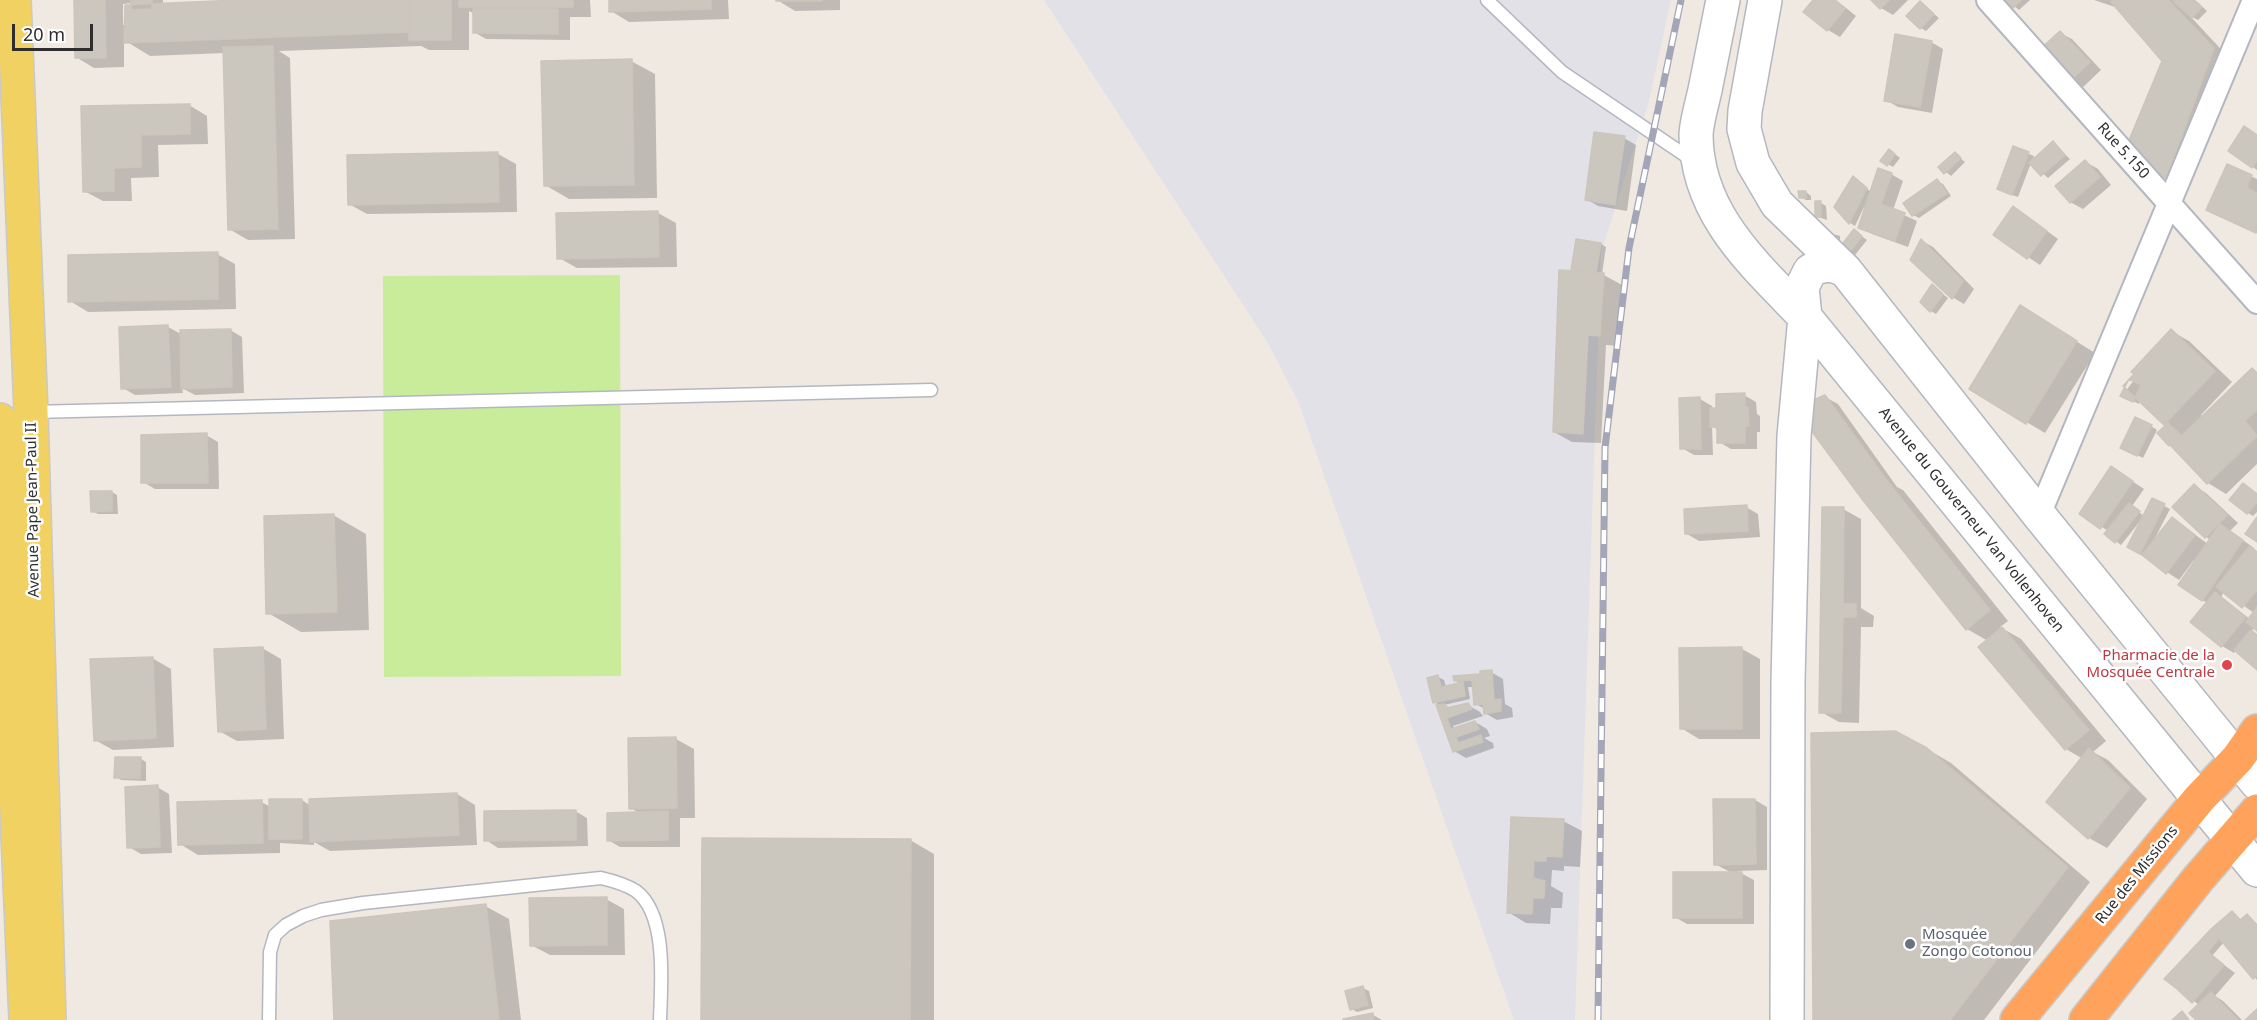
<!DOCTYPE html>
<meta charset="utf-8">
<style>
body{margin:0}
#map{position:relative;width:2257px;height:1020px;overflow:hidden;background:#efe9e1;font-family:"Noto Sans",sans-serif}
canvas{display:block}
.scale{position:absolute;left:12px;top:24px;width:81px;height:27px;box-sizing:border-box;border:3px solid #2e2e2e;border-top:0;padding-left:8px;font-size:18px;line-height:21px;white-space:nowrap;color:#2e2e2e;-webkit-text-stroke:4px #fff;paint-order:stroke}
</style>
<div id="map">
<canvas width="2257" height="1020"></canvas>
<div class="scale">20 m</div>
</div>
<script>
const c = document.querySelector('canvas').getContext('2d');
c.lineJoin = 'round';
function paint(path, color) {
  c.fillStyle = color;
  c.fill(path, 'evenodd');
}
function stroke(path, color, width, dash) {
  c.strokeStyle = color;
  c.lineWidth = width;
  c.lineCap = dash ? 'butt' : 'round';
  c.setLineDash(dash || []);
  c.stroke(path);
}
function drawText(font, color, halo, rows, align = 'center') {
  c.font = font + ' "Noto Sans",sans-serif';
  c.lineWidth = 5;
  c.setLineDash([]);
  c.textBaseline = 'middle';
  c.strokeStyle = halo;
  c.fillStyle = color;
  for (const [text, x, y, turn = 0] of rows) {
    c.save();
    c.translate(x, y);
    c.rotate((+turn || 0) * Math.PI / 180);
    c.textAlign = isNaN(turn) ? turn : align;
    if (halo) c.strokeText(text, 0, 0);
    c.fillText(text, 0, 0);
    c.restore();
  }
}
paint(new Path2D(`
 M1044 0H1671L1649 101 1601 253 1575 1020H1514L1298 401 1268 343Z`), '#e3e1e8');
paint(new Path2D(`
 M620 275 621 676 384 677 383 276Z`), '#c9ec9a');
paint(new Path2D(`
 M75 0H163V5L271 0H590L591 17H570V40L486 39 474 32 475 14 469 11V50H429L421 46 279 51 290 58 295 239 248 240 229 229 225 53 150 56 124 40V67L94 68 76 57ZM132 3 126 25H123V4Z
 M610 0H728L729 19 629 22 611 11Z
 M777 0H840V10L795 11Z
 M1814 0H1836L1856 16 1840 37 1828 30Z
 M1873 0H1908L1893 15 1881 8Z
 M2007 0H2030L2019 10Z
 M2094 0H2195L2207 11 2198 20 2190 16 2231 60 2185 188 2167 177 2129 144 2164 61 2115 5V7Z
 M1920 3 1939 18 1926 31 1921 28Z
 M2060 33 2072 39 2101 70 2081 89 2069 82Z
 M1931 42 1943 49 1932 113 1898 107 1886 100Z
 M631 61 655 74 657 198 569 199 545 185Z
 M189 105 207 116 208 144 158 145 159 177 131 178 132 201H103L84 191 82 107Z
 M2257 135V170L2253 167Z
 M1624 138 1636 145 1627 211 1598 206 1586 199Z
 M2053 143 2070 159 2048 178 2031 163 2018 197 2004 192 2014 148 2034 156 2032 163Z
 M498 154 516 164 517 212 367 214 349 204Z
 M1895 154 1900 158 1893 167 1888 164Z
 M1955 154 1965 162 1951 176 1940 167Z
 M2086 162 2098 169 2111 185 2083 209 2070 202Z
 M2228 166 2257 179V233L2220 216Z
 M1891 174 1903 181 1893 210 1917 221 1908 247 1872 234 1860 227 1866 208 1864 207 1855 226 1850 223 1836 207 1854 178 1871 192Z
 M1937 181 1943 184 1951 196 1919 218 1913 215Z
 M1806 192 1811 196V200H1806L1800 197Z
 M1821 203 1826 206 1827 220 1816 216Z
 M658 213 676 223 677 267 577 268 559 258Z
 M2025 215 2058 239 2040 265 1995 235Z
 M1830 233 1840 236V241H1836Z
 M1860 235 1867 240 1855 255 1850 252Z
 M1922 241 1933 247 1974 289 1964 304 1952 297Z
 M1601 244 1606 247 1602 274 1622 285 1618 346 1606 345 1601 443 1572 442 1554 432 1578 273 1573 270Z
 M217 254 235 264 236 309 88 312 70 301Z
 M1932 286 1948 298 1936 314 1931 311Z
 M2039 318 2095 353 2045 433 1971 389Z
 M168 327 181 334 230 330 242 337 244 393 195 395 182 388 183 393 135 395 123 388Z
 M2171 331 2189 341 2232 382 2201 415 2203 417 2252 370 2257 372V464L2226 494 2208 483 2170 445 2167 426 2140 401 2139 404 2122 396Z
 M1744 395 1756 402 1757 414 1760 416V432H1757V449H1731L1719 442 1718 430 1712 426 1713 455H1694L1682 448 1700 399 1712 406V410L1718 409Z
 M1825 397 1838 404 1897 487 1903 490 2008 621 2000 627 2021 639 2106 741 2093 752 2108 760 2147 799 2107 848 2089 838 2083 759 2066 749 1988 641 1967 629Z
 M2151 426 2157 430 2143 458 2127 450Z
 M206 435 218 442 219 489H155L143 482Z
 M2123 475 2144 489 2132 506 2145 517 2153 500 2170 509 2154 540 2155 541 2172 518 2208 544 2211 540 2206 537 2194 486 2206 493 2238 523 2230 531 2254 548 2253 550 2257 552V629L2255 627 2251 632 2257 635V668L2236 650 2234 653 2222 646 2208 603 2202 600 2196 562 2194 560 2179 580 2129 547 2141 520 2121 545 2106 534 2108 531 2081 513ZM2224 592 2254 613 2250 619 2221 597Z
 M112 492 117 495 118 514H98L92 511Z
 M2257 495V512L2253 516 2248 513Z
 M1746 507 1758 514 1760 537 1699 541 1687 534Z
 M1843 509 1861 519V608L1874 616 1873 627H1861L1859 723 1839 722 1821 712Z
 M333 515 366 534 369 630 301 632 268 613Z
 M262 648 281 659 284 739 237 741 219 731Z
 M1742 649 1760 659V739H1699L1681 728Z
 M152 658 171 669 174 747 113 750 95 740Z
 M1491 672 1503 679 1505 704 1512 708 1513 717 1497 720 1485 713V709L1476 704 1474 687H1468L1470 699 1444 705 1451 708 1468 705 1480 712 1483 716 1453 726 1454 729 1475 722 1487 729 1490 736 1484 738 1493 743 1494 748 1466 758 1454 751 1441 706 1434 702 1438 677 1444 680 1446 687 1461 684 1455 680Z
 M676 739 694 749 695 818H680V847H620L608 840 640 814 631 808Z
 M1927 749 1951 763 2090 882 1984 1020H1814Z
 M141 759 146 762V781L121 780 116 777Z
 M157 787 169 794 172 853 141 854 129 847Z
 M457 794 475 805 477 845 330 851 314 842V845L280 843V853L198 855 180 844 261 802 271 807 302 800 311 806Z
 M1755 800 1767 807V870L1737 871 1754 880V924H1687L1675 917 1732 873 1715 864Z
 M575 811 587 818 588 846 498 848 486 840Z
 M1512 819 1563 821 1582 831 1580 867 1564 866V871L1552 870 1551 886 1563 893 1562 908H1551L1550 924 1526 923 1508 912Z
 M910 840 934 854V1020H703Z
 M606 899 624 909 625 955H550L531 945Z
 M485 906 509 919 521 1020H335Z
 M2232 913 2242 920 2247 915 2257 924V980L2224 942 2212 956 2235 973 2215 996 2223 1001 2242 1020H2198L2199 1005 2166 979Z
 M1363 988 1369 991 1373 1008 1357 1012 1352 1009Z
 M1373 1015 1382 1020H1347Z`), '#0003');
const building = new Path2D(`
 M74 0H105L106 58H75Z
 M131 0H152V9L131 10Z
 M238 0H409V32L124 43 125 5Z
 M409 0H451V40H409Z
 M459 0H573V7H459Z
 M609 0H711V9L609 12Z
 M776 0H822V1H776Z
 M1813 0H1835L1845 9 1827 31 1803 12Z
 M1871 0H1889L1880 9Z
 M2005 0H2021L2013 8Z
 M2112 0H2168L2214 48 2166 179 2127 145 2162 61 2111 2Z
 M2194 0 2202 7 2192 18 2173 1Z
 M1920 1 1934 14 1920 29 1906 16Z
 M473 9H558V34L473 33Z
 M2060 31 2090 62 2068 83 2038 51Z
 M1895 34 1932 41 1920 107 1884 101Z
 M273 46 278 229 228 230 223 47Z
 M632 59 634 185 544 186 541 61Z
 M190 104V134L141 135V167L114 168V191L83 192 81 106Z
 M2244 126 2257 135V160L2252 168 2228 151Z
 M1594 132 1625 136 1615 205 1585 200Z
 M2053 141 2065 155 2041 176 2029 163Z
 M2013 146 2029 152 2012 195 1997 189Z
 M1889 149 1895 154 1887 166 1880 161Z
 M498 152 499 202 348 205 347 155Z
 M1955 152 1961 158 1944 174 1938 167Z
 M2085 160 2100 177 2070 203 2055 186Z
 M2227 164 2252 175 2247 187 2257 194 2256 233 2206 210Z
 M1878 168 1892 173 1881 204 1905 213 1895 241 1858 228Z
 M1853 176 1867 188 1849 224 1834 207Z
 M1937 179 1947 193 1912 216 1903 203Z
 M1798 191H1806V198H1799Z
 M1815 201H1821V217H1815Z
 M2013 206 2047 231 2027 259 1993 235Z
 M658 211 659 257 557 259 556 213Z
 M1854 229 1862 236 1849 253 1840 247Z
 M1576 239 1601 243 1596 273 1571 270Z
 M1921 239 1963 281 1952 299 1910 260Z
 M218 252V299L68 302V255Z
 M1559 270 1604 273 1600 336 1588 335 1583 434 1553 432Z
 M1932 284 1943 294 1930 312 1920 302Z
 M2020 305 2077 341 2026 424 1969 389Z
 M168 325 171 387 121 389 119 327Z
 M231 329 232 387 181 389 180 330Z
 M2171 329 2215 371 2164 425 2123 386 2134 374 2131 372Z
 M2252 368 2257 373V410L2245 421 2257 436 2207 484 2171 446Z
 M2129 379 2141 385 2133 402 2120 396Z
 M1745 393V407H1748L1749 426H1745V443H1717V427H1710V408H1716V394Z
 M1825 395 1885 478 1862 499 1813 433 1809 402Z
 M1700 397 1701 449H1680L1679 398Z
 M2135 417 2152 425 2137 456 2120 448Z
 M2168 423 2181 435 2169 446 2157 433Z
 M207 433 208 483H141V435Z
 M2111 466 2133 481 2100 529 2079 514Z
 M1885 478 1990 610 1966 630 1862 499Z
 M2243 483 2257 494V502L2247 514 2229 500Z
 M2194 484 2227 515 2205 538 2172 507Z
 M90 491H112V511L91 512Z
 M2152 498 2165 504 2140 554 2127 547Z
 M2129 503 2140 511 2115 543 2104 534Z
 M1747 505 1748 531 1685 534 1684 509Z
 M1822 507H1844L1843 604H1856V617H1843L1841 713H1819Z
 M334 514 337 612 266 614 264 516Z
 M2172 517 2195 535 2166 574 2142 555Z
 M2257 517V542L2245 534Z
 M2220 524 2243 540 2202 601 2178 585Z
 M2250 546 2257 552V590L2242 608 2216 587Z
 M2215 592 2246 617 2221 647 2190 622Z
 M2257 607V631L2246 622Z
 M2002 627 2089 730 2065 750 1978 647Z
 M2251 630 2257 635V670L2234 650Z
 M263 647 266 729 218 732 214 649Z
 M1742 647V729H1680L1679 648Z
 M153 657 156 738 94 741 90 659Z
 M1492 670 1494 700 1501 699V711L1484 714 1483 704 1474 705 1472 680 1454 681 1453 676 1480 674V671Z
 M1438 675 1441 687 1463 682 1465 696 1433 703 1427 678Z
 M1468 703 1472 709 1447 718 1451 729 1475 721 1479 729 1456 737 1458 743 1481 735 1483 742 1453 752 1436 705 1445 704 1447 708Z
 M1895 731 1927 748 2068 867 1950 1020H1813L1811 733Z
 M676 737 677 808 629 809 628 738Z
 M2089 748 2130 788 2088 839 2046 802Z
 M115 757H141L140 778H114Z
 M158 785 160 847 127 848 125 787Z
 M457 793 459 835 310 842 309 799Z
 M269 799H302V839H269Z
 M1713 799H1755L1756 864 1714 865Z
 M262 800 263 843 178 845 177 802Z
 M576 810V840L484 841V811Z
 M668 811V840L607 841V813Z
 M1511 817 1564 819 1562 857 1546 856V861H1534L1533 878 1545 881 1544 898H1533L1532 914 1507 913Z
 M702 838 911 839 910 1020H701Z
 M1673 872H1742V918H1673Z
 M607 897V945L530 946 529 898Z
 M486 904 499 1020H334L330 921Z
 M2232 911 2240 920 2219 938 2211 929Z
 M2247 914 2257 925V941L2240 920Z
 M2240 920 2257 941V976L2253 979 2219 938Z
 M2211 929 2219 938 2208 952 2198 943Z
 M2198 943 2208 952 2177 989 2164 979Z
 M2208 952 2224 965 2192 1003 2177 989Z
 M1363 986 1368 1005 1350 1010 1345 991Z
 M2211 992 2238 1020H2196L2189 1013Z
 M2257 1009V1020H2245Z
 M2182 1011 2189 1020H2172Z
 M1373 1013 1374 1020H1343V1019Z`);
paint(building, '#cbc7bf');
stroke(building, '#cbc5ba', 1.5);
const lane = new Path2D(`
 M1487 0 1562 72 1695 162
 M32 412 931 390
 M269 1020 270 952 275 935 286 925 303 916 321 910 363 903 601 878C614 881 625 884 636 891 668 915 661 985 660 1020`);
const street = new Path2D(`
 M1988 0 2257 302
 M2039 515 2254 0`);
const secondary = new Path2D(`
 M1723 0C1717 30 1711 60 1705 90 1702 104 1697 120 1696 134 1696 214 1754 264 1805 317L2257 870
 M1765 0 1745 111 1744 129 1753 163 1777 204 1845 270 2039 515 2257 783
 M1787 1020 1788 681 1794 436 1805 317 1802 287 1810 271 1817 267 1832 265 1845 270`);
const primary = new Path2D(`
 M14 0 31 412 49 1020
 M0 420 26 1020`);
const highway = new Path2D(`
 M2017 1020 2199 799 2238 758 2257 731
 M2086 1020 2198 879 2257 811`);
stroke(lane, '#b4b7c1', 15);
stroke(street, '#b4b7c1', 26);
stroke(secondary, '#b4b7c1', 36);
stroke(primary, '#c9c9c9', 36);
stroke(highway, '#c9c9c9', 36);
stroke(lane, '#fff', 12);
stroke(street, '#fff', 22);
stroke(secondary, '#fff', 33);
stroke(primary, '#f2d163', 33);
stroke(highway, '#ffa35c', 33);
const rail = new Path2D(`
 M1598 1020 1605 448 1629 248 1681 0`);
stroke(rail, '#a3a6b8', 7);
stroke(rail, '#fff', 4.5, [14]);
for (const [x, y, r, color] of [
 [2227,665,6,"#e0444e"],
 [1910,944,6,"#6b7280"]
]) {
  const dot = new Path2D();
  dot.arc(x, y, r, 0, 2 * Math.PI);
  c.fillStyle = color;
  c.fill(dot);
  stroke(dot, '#fff', 2);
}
drawText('15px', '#2e2e2e', '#fff', [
 ["Rue 5.150",2123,151,48],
 ["Avenue Pape Jean-Paul II",33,510,-91],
 ["Avenue du Gouverneur Van Vollenhoven",1971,520,51],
 ["Rue des Missions",2137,875,-51]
]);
drawText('15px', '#be3a42', '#fff', [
 ["Pharmacie de la",2215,656],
 ["Mosquée Centrale",2215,673]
], 'right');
drawText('15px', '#5b616d', '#fff', [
 ["Mosquée",1922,935],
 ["Zongo Cotonou",1922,952]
], 'left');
</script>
